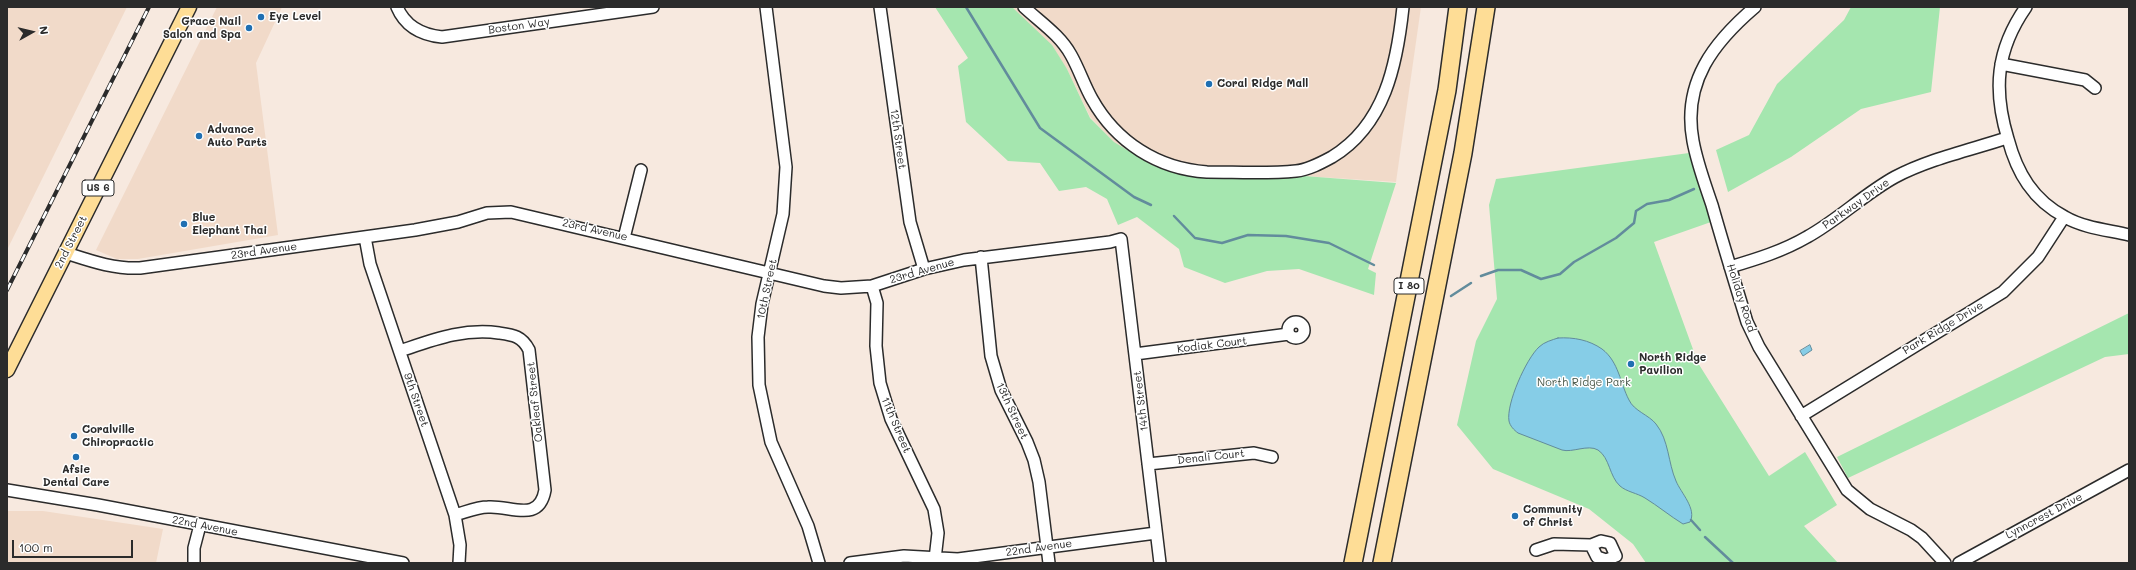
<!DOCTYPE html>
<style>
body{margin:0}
#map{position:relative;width:2136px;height:570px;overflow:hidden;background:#f7e9df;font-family:Mali,sans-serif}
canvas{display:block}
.frame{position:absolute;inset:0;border:8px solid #2b2b2b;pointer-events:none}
.north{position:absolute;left:12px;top:12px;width:40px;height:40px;-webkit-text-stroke:3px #fff;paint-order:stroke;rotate:82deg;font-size:11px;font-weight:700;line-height:16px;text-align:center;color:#2b2b2b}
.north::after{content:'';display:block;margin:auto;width:14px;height:18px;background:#2b2b2b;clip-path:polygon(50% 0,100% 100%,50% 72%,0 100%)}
.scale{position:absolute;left:12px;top:540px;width:121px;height:18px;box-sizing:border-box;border:2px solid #2b2b2b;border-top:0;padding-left:5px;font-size:12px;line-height:14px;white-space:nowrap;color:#2b2b2b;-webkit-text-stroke:3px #fff;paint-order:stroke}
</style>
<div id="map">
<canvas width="2136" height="570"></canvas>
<div class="frame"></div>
<div class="north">N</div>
<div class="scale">100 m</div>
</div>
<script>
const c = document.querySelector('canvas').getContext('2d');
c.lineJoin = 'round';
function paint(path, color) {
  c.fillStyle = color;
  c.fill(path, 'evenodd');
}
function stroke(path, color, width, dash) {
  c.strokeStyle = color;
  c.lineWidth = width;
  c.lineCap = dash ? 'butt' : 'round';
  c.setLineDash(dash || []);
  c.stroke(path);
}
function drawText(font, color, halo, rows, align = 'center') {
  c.font = font + ' Mali,sans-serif';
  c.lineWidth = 3;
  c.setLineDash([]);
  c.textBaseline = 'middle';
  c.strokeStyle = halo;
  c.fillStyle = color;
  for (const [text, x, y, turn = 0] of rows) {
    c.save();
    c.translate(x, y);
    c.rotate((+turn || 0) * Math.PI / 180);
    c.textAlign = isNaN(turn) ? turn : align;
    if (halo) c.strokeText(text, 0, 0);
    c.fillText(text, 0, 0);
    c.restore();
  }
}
paint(new Path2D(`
 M7 7H127L7 250Z
 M217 7H282L256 63 278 235 138 259H117L96 250Z
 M1012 7H1421L1396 182 1304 176 1196 177 1152 165 1114 142 1090 117 1067 69Z
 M7 511H43L163 529 156 563H7Z`), '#f1dac9');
paint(new Path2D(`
 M935 7H1012L1052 45 1067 69 1090 118 1114 142 1152 165 1196 177 1304 176 1396 183 1368 269 1376 273 1374 295 1299 269 1267 271 1225 283 1184 267 1179 249 1137 217 1118 225 1107 199 1086 187 1059 191 1040 163 1008 161 966 122 958 66 968 58Z
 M1851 7H1940L1931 92 1861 109 1791 157 1728 192 1716 150 1749 135 1777 84 1844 20Z
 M1689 153 1711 222 1654 242 1698 363 1769 476 1805 452 1837 505 1804 526 1838 563H1646L1633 544 1589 509 1493 469 1457 425 1476 341 1497 299 1489 205 1496 179Z
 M2129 313V354L2105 357 1848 478 1837 457Z`), '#a5e6af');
const water = new Path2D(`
 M1558 338C1574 337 1589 340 1602 349 1619 362 1620 383 1629 400 1634 411 1649 415 1656 424 1669 440 1668 463 1676 481 1681 493 1697 509 1690 522L1683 524C1670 516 1658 506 1645 498 1637 493 1627 492 1620 486 1609 476 1610 458 1598 450 1588 444 1572 453 1562 450L1518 433C1514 430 1510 426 1509 421 1506 404 1526 359 1539 347 1544 342 1552 340 1558 338Z
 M1810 345 1812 350 1803 356 1800 351Z`);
paint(water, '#86cde7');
stroke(water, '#628c9c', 1);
stroke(new Path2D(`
 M966 7 1040 128 1134 197 1151 205
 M1174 216 1195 238 1222 243 1248 235 1286 236 1329 243 1374 265
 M1481 276 1498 270H1521L1541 279 1560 274 1574 262 1616 238 1634 223 1636 211 1647 204 1669 200 1694 189
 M1451 296 1471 283
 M1691 520 1700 530
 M1705 537 1733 563`), '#628c9c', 2.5);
const minor = new Path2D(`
 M397 7C405 26 422 35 442 37L653 7
 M766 7 786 167 783 214 762 304 758 337 759 385 771 442 808 526 819 563
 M880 7 910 222 924 269
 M1024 7C1040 22 1060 35 1071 55 1079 69 1084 85 1092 99 1116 142 1158 169 1207 172 1236 172 1267 174 1296 171 1308 170 1321 163 1332 157 1385 125 1397 64 1403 7
 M1755 7C1714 42 1682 82 1693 141 1697 163 1705 184 1712 205 1723 244 1735 283 1747 322L1759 347 1847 490 1870 509 1911 530 1922 538 1945 563
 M2026 7C1996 50 1993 90 2008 139 2017 173 2033 200 2065 217 2084 228 2108 230 2129 235
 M2001 64 2085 80 2095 88
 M365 237 370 264 455 515 460 545 459 563
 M624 238 641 170
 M66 253C91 261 113 269 140 268L415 230 458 222 487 213 511 212 824 286 841 288 872 286 924 269 964 260 1110 242 1121 239 1160 563
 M981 257 991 356 1001 390 1027 442 1034 460 1039 482 1049 563
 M1730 267C1757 259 1783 251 1807 237 1838 220 1864 194 1895 177 1929 159 1970 150 2007 138
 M872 286 877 303 876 346 880 383 891 419 934 509 938 533 935 559
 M1288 330a8 8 0 1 1 16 0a8 8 0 1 1-16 0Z
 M400 351C433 340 463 328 499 333 513 335 522 336 529 350L545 490C539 524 510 505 488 507 477 507 466 512 455 515
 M1135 354 1289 334
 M1801 416 2003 292 2038 257 2064 217
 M1148 464 1254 453 1272 457
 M7 490 98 505 403 563
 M1601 541 1610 543 1616 556 1606 560 1597 557 1591 545Z
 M1536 550 1554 544 1591 545
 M194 563V548L200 525
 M850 563 904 556 958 559 1156 533
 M1959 563 2129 470`);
const major = new Path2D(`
 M7 370 189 7`);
const highway = new Path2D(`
 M1353 563 1447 90 1458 7
 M1382 563 1463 153 1486 7`);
stroke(minor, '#2b2b2b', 14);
stroke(major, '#2b2b2b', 17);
stroke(highway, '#2b2b2b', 20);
stroke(minor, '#fff', 11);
stroke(major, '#fedd96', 14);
stroke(highway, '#fedd96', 17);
const rail = new Path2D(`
 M7 290 149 7`);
stroke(rail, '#2b2b2b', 4);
stroke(rail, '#fff', 2.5, [8]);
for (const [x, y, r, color] of [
 [261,17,4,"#1f6fb2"],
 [249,28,4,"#1f6fb2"],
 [1209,84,4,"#1f6fb2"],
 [199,136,4,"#1f6fb2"],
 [184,224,4,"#1f6fb2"],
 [1631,364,4,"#1f6fb2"],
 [74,436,4,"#1f6fb2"],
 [76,457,4,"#1f6fb2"],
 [1515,516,4,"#1f6fb2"]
]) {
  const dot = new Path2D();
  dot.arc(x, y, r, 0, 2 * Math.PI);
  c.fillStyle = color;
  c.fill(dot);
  stroke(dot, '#fff', 1.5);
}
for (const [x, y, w] of [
 [98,188,32],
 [1409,286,30]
]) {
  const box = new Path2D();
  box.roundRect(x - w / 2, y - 8, w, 16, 3);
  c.fillStyle = '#fff';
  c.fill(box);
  stroke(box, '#2b2b2b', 1);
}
drawText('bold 10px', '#2b2b2b', null, [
 ["US 6",98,188],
 ["I 80",1409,286]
]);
drawText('bold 11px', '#2b2b2b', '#fff', [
 ["Eye Level",269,17],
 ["Grace Nail",241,22,"right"],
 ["Salon and Spa",241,35,"right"],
 ["Coral Ridge Mall",1217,84],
 ["Advance",207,130],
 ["Auto Parts",207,143],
 ["Blue",192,218],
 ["Elephant Thai",192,231],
 ["North Ridge",1639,358],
 ["Pavilion",1639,371],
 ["Coralville",82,430],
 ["Chiropractic",82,443],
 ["Afsie",76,470,"center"],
 ["Dental Care",76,483,"center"],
 ["Community",1523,510],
 ["of Christ",1523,523]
], 'left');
drawText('11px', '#2b2b2b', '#fff', [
 ["Boston Way",519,26,-8],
 ["12th Street",898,139,82],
 ["Parkway Drive",1856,204,-35],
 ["23rd Avenue",595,230,13],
 ["2nd Street",71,242,-63],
 ["23rd Avenue",264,251,-8],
 ["23rd Avenue",922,271,-16],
 ["10th Street",767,289,-78],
 ["Holiday Road",1741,298,72],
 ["Park Ridge Drive",1943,328,-31],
 ["Kodiak Court",1212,345,-7],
 ["9th Street",416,400,71],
 ["14th Street",1141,401,-97],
 ["Oakleaf Street",535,402,-96],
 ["13th Street",1012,411,65],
 ["11th Street",896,425,67],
 ["Denali Court",1211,457,-6],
 ["Lynncrest Drive",2044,516,-28],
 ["22nd Avenue",205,526,11],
 ["22nd Avenue",1039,548,-8]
]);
drawText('11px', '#4a5a4c', '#fff', [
 ["North Ridge Park",1584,383]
]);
</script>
